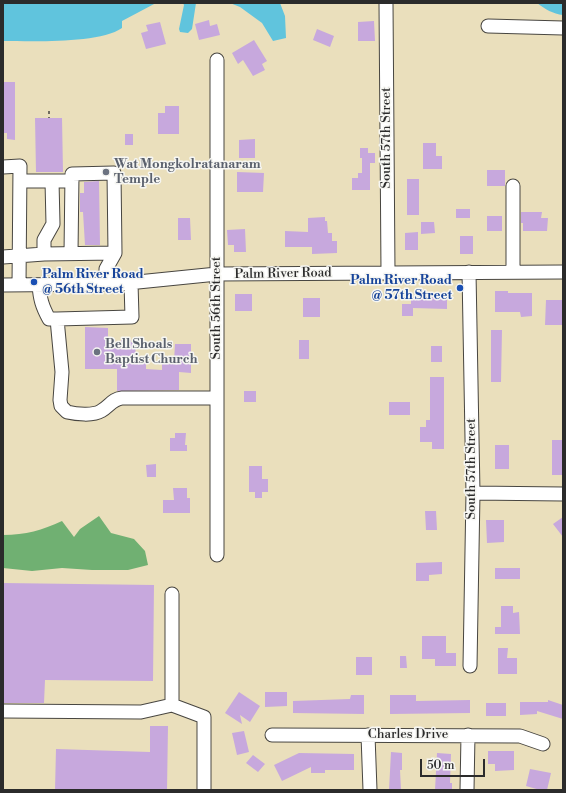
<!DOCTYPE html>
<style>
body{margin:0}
#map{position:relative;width:566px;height:793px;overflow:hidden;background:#eadfbc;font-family:"Libre Bodoni",serif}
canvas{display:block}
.frame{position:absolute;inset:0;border:4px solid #2b2b2b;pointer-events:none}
.scale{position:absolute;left:420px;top:759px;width:65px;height:18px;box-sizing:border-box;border:2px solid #2b2b2b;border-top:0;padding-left:5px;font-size:12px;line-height:14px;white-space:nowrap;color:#2b2b2b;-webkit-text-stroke:3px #f6f6f2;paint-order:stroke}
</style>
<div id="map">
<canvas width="566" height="793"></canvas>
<div class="frame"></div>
<div class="scale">50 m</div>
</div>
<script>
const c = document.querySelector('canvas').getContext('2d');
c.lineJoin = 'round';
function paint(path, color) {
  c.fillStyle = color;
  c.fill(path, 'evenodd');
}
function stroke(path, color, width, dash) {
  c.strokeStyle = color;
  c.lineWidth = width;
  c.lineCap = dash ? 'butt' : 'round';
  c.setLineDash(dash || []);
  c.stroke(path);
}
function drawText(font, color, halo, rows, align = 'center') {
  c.font = font + ' "Libre Bodoni",serif';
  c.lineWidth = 3;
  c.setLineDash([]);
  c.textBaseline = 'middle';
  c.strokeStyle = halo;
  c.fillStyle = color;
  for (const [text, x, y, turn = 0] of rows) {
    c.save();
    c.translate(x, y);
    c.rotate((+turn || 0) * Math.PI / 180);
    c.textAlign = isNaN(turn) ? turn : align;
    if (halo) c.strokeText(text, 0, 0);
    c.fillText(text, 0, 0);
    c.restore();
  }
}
paint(new Path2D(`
 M99 516 111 533 134 539 145 551 148 565 128 570H92L62 568 32 571 3 568V535C26 535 42 530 62 521L74 537 80 529Z`), '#70b072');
paint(new Path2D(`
 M3 3H156L122 21V28C99 44 32 41 3 41Z
 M183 3H196L192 29 188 33 180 32 179 29 184 5Z
 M230 3H280L285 16 286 38 273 41 262 23 240 7Z
 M537 3H563V15C553 14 545 9 537 3Z`), '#60c4dd');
paint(new Path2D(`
 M209 20 210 26 217 24 220 35 199 40 195 24Z
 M374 21 375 41H358V22Z
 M160 22 166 44 146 49 141 33 148 31 146 25Z
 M317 29 334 36 330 47 313 40Z
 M254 40 267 61 262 64 265 70 253 76 243 60 238 64 232 53Z
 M3 82H15V140L7 139V133H3Z
 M165 106H179V134H158V113H165Z
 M35 118H62L63 172H36Z
 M125 134H133V145H125Z
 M255 139V158H239V140Z
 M423 143H436V156H442V169H423Z
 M360 148H368V153H375V163H370V190H352V178H358V173H362V158H360Z
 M487 170H505V186H487Z
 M237 172 264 173 263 192H237Z
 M407 179H419V215H407Z
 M99 181 100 245H85L83 212H80V193H84V182Z
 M456 209H470V218H456Z
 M521 212H542L541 218H548L547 231H523V223H521Z
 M487 216H502V231H487Z
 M325 217V221H327L328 233H332V241H337V253L312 254V247H285V231L308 232V218Z
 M178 218H190L191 240H178Z
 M421 222H434L435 233 421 234Z
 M245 229 246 252H234V245H228L227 230Z
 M418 232V250H405V233Z
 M460 236H473V254H460Z
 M495 291H508V293H532V316L521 317 520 312H495Z
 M235 294H252V311H235Z
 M411 297H447V309L413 308V316H402V304H411Z
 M303 298H320V317H303Z
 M546 300H563L562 325H545Z
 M85 327 108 328V342L121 343V340H131V342H136L135 361H146V369L162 370V361H174L175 344H191V373L179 372V390L117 391V369H85Z
 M491 330H502L501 382H491Z
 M299 340H309V359H299Z
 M431 346H442V362H431Z
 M430 377H444V449H432V442H420V427H426V420H430Z
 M244 391H256V402H244Z
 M389 402H410V415H389Z
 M175 433H186L185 445H187V451H170V438H175Z
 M552 440H563V475H552Z
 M495 445H509V469H495Z
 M156 464V477H147L146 465Z
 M249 466H262V479H268V492H262V498H255V492H249Z
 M173 488H187V498H190V513H163V500H174Z
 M425 511H436L437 530H426Z
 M563 517V537L553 524Z
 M486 520H504V542L487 543Z
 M442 562V574L429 575V581H416V563Z
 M495 568H520V579H495Z
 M3 583 154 585 153 681 45 680 44 703H3Z
 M501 606H513V613L519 612 520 634H495V627H501Z
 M422 636H446V653H456V666H435V659H422Z
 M498 648H508L507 658H517V674H498Z
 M400 656H406L407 668H400Z
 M356 657H372V675H356Z
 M239 692 260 706 250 722 240 715 242 724 225 713Z
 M265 692H287V706L265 707Z
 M351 695H364V714L293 713V701L350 699Z
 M390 695H416V701L470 700V713L390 714Z
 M548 700 563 705V719L537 711V714L520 715V702H548Z
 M486 703H506V716H486Z
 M150 726H168L167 790H55L56 749 150 752Z
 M244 731 249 752 237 755 232 733Z
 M488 751H514V770L495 771V764H488Z
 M391 752 402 753V770H400L401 790H389Z
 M299 753 354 754V770H325V773H311V767L282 781 274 765Z
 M437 753 451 754 450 783H452V790H435Z
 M253 755 265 764 258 772 246 763Z
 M530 769 551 773 547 790H540L526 786Z`), '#c7a8dd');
const minor = new Path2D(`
 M386 3 388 272
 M488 26 563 28
 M217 60V555
 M3 167 20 166 19 285
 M20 181H72
 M513 186V272
 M71 253 72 174 114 173 115 253 106 269V284
 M44 254V240L53 224 52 181
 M3 257 44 254 115 253
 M469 272 473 493 470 666
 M3 285 118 284 217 274 563 272
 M39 285C40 299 42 306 49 319H57L132 317 131 283
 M57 319 62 372 60 400 61 406 67 412C76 414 93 416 101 411 110 406 112 399 122 398H217
 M473 493 563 494
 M172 594V705
 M172 705 204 717V790
 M3 711 141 712 172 705
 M272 735 520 736 543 744
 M368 735 370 790
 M467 790 468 735`);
stroke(minor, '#484641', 15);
stroke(new Path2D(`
 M49 111V118`), '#484641', 1.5, [3, 3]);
stroke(minor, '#fff', 13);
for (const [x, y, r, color] of [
 [106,172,4,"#6b7280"],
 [34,282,4,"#1a4fb4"],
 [460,288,4,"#1a4fb4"],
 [97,352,4,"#6b7280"]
]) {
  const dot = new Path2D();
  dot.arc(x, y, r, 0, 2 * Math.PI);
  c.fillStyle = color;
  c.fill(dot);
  stroke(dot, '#f6f6f2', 1.5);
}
drawText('13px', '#2b2b2b', '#f6f6f2', [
 ["South 57th Street",387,138,-90],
 ["Palm River Road",283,274,-1],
 ["South 56th Street",217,308,-90],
 ["South 57th Street",472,469,-90],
 ["Charles Drive",408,735]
]);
drawText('bold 13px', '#5b616d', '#f6f6f2', [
 ["Wat Mongkolratanaram",114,165],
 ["Temple",114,180],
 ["Bell Shoals",105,345],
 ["Baptist Church",105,360]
], 'left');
drawText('bold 13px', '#164399', '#f6f6f2', [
 ["Palm River Road",42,275],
 ["@ 56th Street",42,290],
 ["Palm River Road",452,281,"right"],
 ["@ 57th Street",452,296,"right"]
], 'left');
</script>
